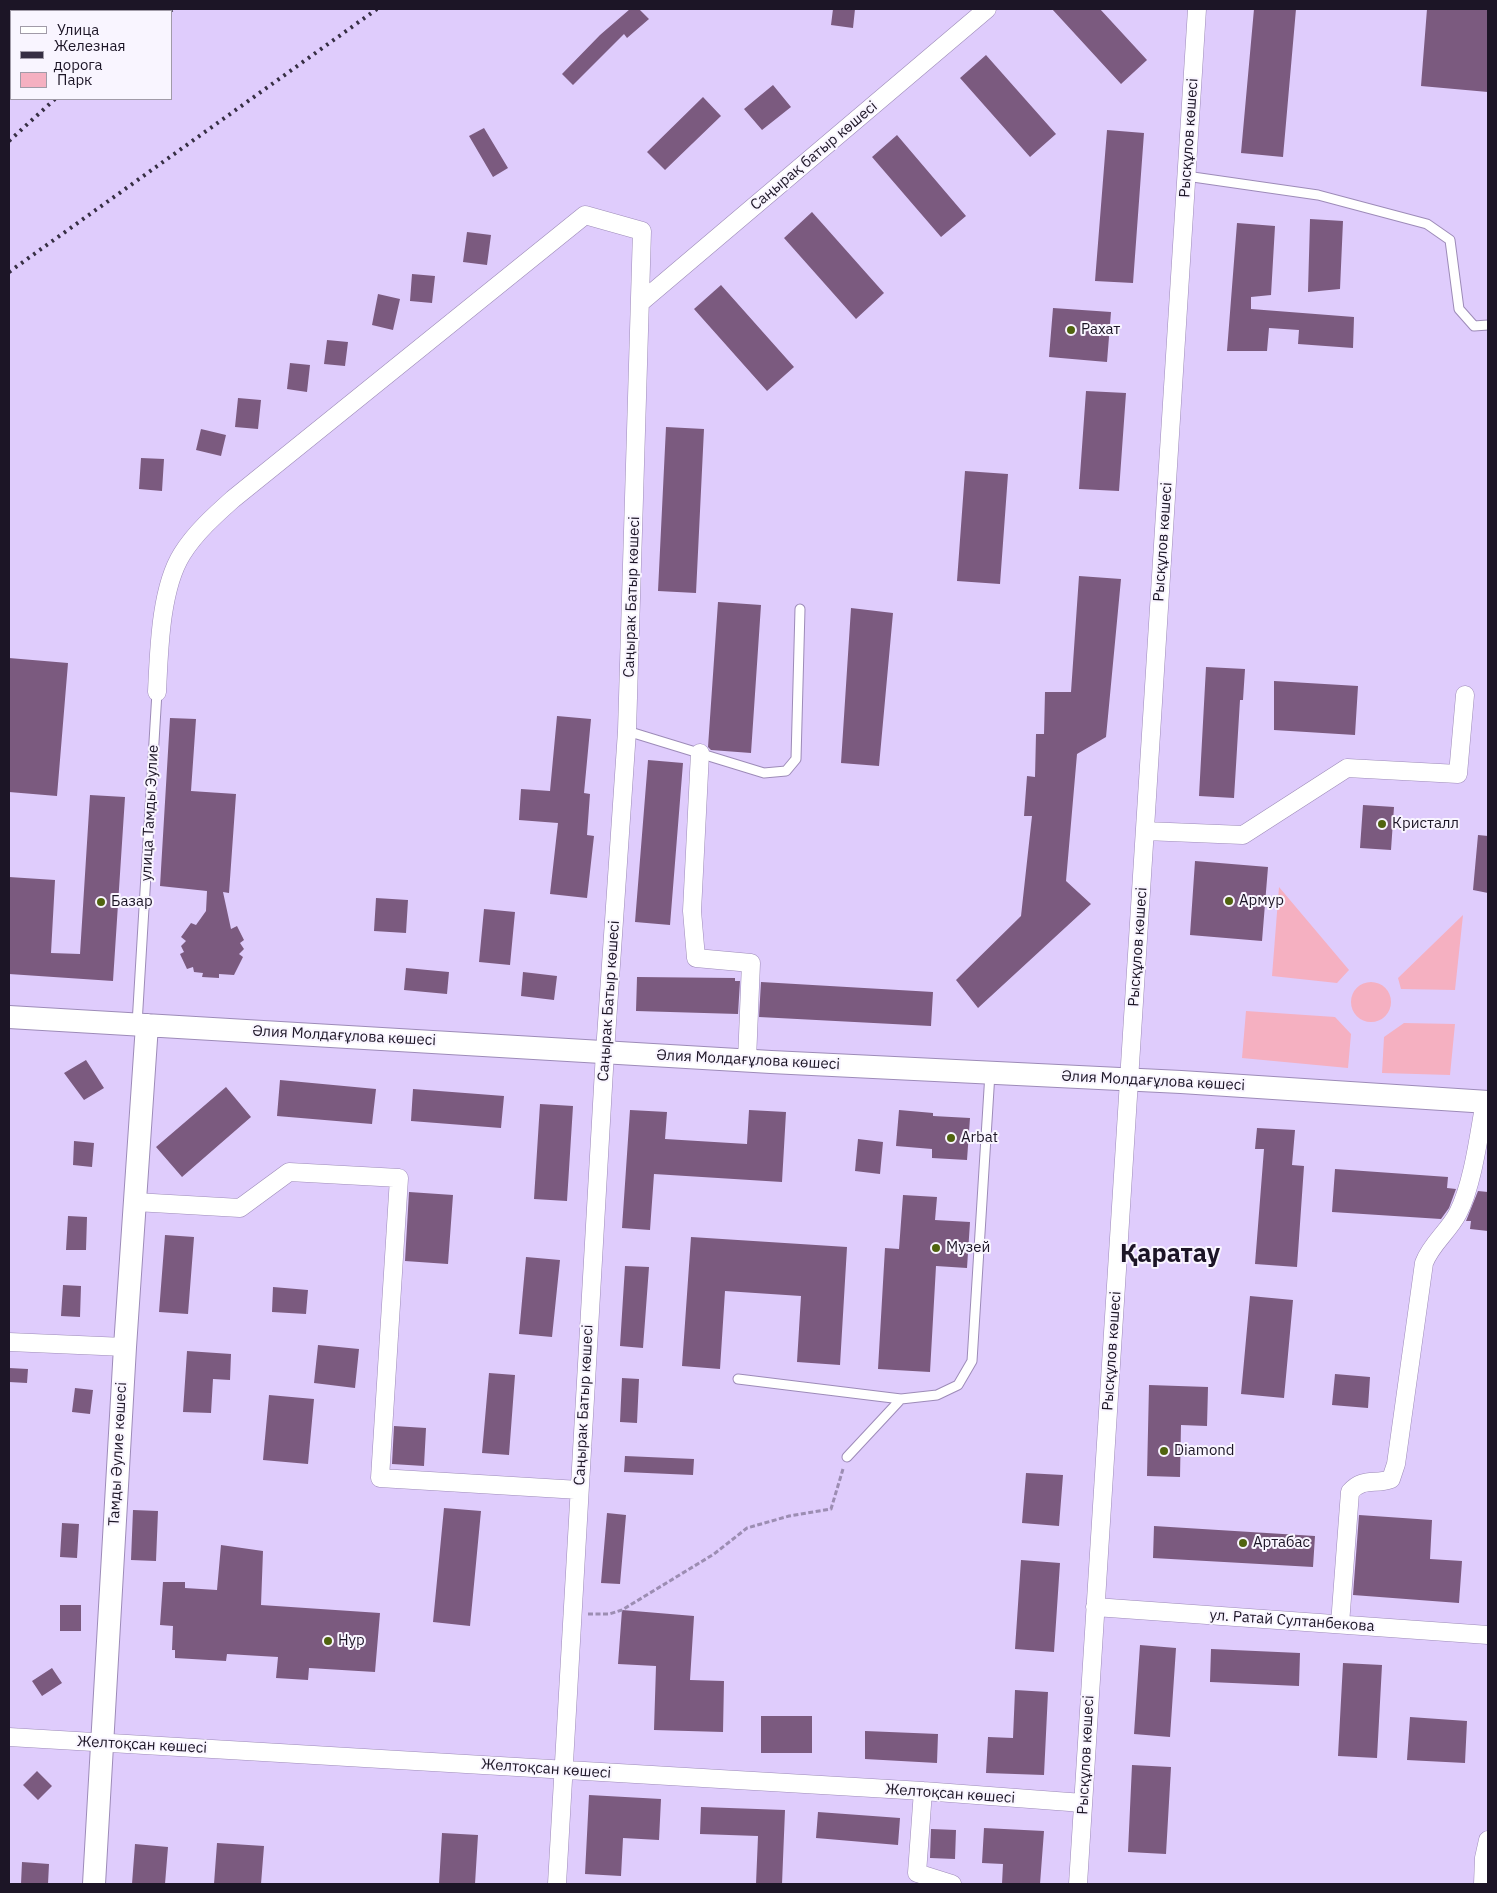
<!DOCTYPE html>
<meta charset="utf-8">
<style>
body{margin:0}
#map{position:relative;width:1497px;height:1893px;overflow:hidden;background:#dfccfc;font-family:"IBM Plex Sans",sans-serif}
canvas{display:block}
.frame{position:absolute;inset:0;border:10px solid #1c1526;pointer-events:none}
.legend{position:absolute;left:10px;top:10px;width:162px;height:90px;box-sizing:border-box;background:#f9f5ff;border:1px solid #a19ba8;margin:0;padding:6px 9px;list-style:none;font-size:15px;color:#1c1526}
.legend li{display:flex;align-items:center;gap:10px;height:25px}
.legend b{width:25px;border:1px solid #a19ba8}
</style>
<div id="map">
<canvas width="1497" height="1893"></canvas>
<div class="frame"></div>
<ul class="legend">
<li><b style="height:6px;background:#fff"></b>Улица</li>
<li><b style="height:6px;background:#362e43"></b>Железная дорога</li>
<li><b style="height:14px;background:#f5b0c1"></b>Парк</li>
</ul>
</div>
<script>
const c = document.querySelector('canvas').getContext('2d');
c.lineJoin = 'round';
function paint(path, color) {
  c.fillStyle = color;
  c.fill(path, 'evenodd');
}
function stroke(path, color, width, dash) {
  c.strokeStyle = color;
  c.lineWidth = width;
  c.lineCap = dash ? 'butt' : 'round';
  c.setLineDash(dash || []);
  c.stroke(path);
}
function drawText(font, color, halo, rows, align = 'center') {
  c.font = font + ' "IBM Plex Sans",sans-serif';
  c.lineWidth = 4;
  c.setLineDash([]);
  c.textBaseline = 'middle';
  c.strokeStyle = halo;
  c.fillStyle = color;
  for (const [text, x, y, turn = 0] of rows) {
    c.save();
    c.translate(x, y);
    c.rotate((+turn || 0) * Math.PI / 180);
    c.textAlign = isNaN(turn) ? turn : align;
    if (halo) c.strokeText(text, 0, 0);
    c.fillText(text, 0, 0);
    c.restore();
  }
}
paint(new Path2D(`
 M1279 887 1349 970 1337 983 1272 976Z
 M1463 915 1455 990 1401 989 1398 978Z
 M1351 1002a20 20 0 1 1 40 0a20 20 0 1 1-40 0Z
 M1246 1011 1335 1017 1351 1034 1348 1068 1242 1058Z
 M1404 1023 1455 1024 1450 1075 1382 1073 1384 1037Z`), '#f5b0c1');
paint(new Path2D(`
 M630 9H639L649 19 627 38 624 34 573 85 562 74 600 35Z
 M833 9H855L853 28 831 25Z
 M1052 9H1100L1147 60 1121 84Z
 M1254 9H1296L1283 157 1241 153Z
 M1427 9H1488V92L1421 86Z
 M986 55 1056 134 1030 157 960 78Z
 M773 85 791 107 762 130 744 109Z
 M703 97 721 116 665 170 647 152Z
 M484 128 508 168 493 177 469 136Z
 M1107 130 1144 133 1133 283 1095 281Z
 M897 135 966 216 941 237 872 157Z
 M812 212 884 293 856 319 784 238Z
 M1310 219 1343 221 1340 289 1308 292Z
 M1237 223 1275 226 1271 295 1251 297V309L1354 317 1353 348 1298 344 1299 330 1269 328 1267 351H1227Z
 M467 232 491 235 487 265 463 262Z
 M412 274 435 276 432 303 410 301Z
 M721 285 794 367 767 391 694 309Z
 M378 294 400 299 393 330 372 325Z
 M1053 308 1111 312 1107 362 1049 357Z
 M327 340 348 342 345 366 324 364Z
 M290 363 310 365 307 392 287 389Z
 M1086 391 1126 393 1119 491 1079 489Z
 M238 398 261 400 258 429 235 427Z
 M666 427 704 429 696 593 658 591Z
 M201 429 226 435 221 456 196 450Z
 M141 458 164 459 162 491 139 489Z
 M965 471 1008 474 1000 584 957 581Z
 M1079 576 1121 579 1106 737 1077 754 1066 881 1091 904 978 1008 956 980 1021 916 1032 816H1024L1027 776 1035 777 1036 734H1044L1045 692H1071Z
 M718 602 761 605 751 753 711 750 708 747Z
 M851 608 893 613 879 766 841 763Z
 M9 658 68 663 57 796 9 792Z
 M1206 667 1245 669 1243 700H1240L1234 798 1199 796Z
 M1274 681 1358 686 1355 735 1274 730Z
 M557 716 591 719 584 793 590 794 587 835 594 836 587 898 550 894 558 823 519 820 521 789 550 791Z
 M170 718 196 719 191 791 236 794 229 893 223 892 231 929 237 926 244 940 240 943 244 949 239 954 243 957 234 975 219 974V978L202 977 203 973 194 972 193 967 187 969 180 954 184 952 181 946 186 941 181 937 191 923 196 925 206 911 207 891 160 886Z
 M648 760 683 763 670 925 635 922Z
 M90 795 125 797 113 981 9 974V877L55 880 51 953 80 954Z
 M1363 805 1394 807 1391 850 1360 848Z
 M1478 835 1488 836V893L1473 890Z
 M1195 861 1268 867 1262 941 1190 935Z
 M376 898 408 900 406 933 374 931Z
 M484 909 515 912 510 965 479 962Z
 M406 968 449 972 447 994 404 990Z
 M523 972 557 976 554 1000 521 996Z
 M637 977 735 978V981H740L738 1014 636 1011Z
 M761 982 933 992 931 1026 759 1017Z
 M86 1060 104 1088 84 1100 64 1073Z
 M280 1080 376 1089 372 1124 277 1116Z
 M226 1087 251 1117 182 1177 156 1147Z
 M413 1089 504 1096 501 1128 411 1121Z
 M540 1104 573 1106 567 1201 534 1199Z
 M630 1110 667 1112 665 1139 747 1144 749 1110 786 1112 782 1182 654 1174 650 1230 622 1228Z
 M899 1110 933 1113V1116L970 1118 967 1160 932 1158V1149L896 1146Z
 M1257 1128 1295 1130 1292 1165 1304 1166 1297 1267 1255 1264 1264 1149H1255Z
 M858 1139 883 1142 880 1174 855 1171Z
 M74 1141 94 1143 92 1167 73 1165Z
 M1335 1169 1448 1177 1447 1188 1456 1189 1449 1208 1441 1219 1332 1212Z
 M1478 1191 1488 1192V1231L1470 1229 1471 1221H1466Z
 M409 1192 453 1195 448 1264 405 1261Z
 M903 1195 937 1197 935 1220 970 1222 967 1268 936 1266 930 1372 878 1369 885 1248 899 1249Z
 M68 1216 87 1217 86 1250H66Z
 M165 1235 194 1237 188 1314 159 1312Z
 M691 1237 847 1247 840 1365 797 1362 801 1296 725 1291 720 1369 682 1366Z
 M526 1257 560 1260 552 1337 519 1334Z
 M625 1266 649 1267 643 1348 620 1346Z
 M63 1285 81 1286 80 1317 61 1316Z
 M273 1287 308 1290 306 1314 272 1312Z
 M1250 1296 1293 1300 1284 1398 1241 1394Z
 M318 1345 359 1349 355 1388 314 1383Z
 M187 1351 231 1354 230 1380 213 1379 211 1413 183 1412Z
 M9 1368 28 1369 27 1383 9 1382Z
 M489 1373 515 1375 509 1455 482 1453Z
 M1335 1374 1370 1377 1368 1408 1332 1405Z
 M622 1378 639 1379 637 1423 620 1422Z
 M1149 1385 1208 1387 1207 1426 1181 1425 1180 1477 1147 1476Z
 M75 1388 93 1390 90 1414 72 1412Z
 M269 1395 314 1399 308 1464 263 1460Z
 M394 1426 426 1428 424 1466 392 1464Z
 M625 1456 694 1459 693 1475 624 1472Z
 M1026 1473 1063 1475 1059 1526 1022 1523Z
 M444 1508 481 1511 470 1626 433 1622Z
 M133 1510 158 1511 156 1561 131 1560Z
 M607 1513 626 1515 620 1584 601 1583Z
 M1359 1515 1432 1520 1430 1559 1462 1561 1459 1603 1353 1595Z
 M62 1523 79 1524 77 1558 60 1557Z
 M1154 1526 1315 1536 1313 1567 1153 1558Z
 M221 1545 263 1551 261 1605 380 1613 375 1672 309 1668 308 1680 276 1678 278 1657 227 1654 226 1661 175 1658V1650H172L173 1626 160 1625 163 1582H185V1588L217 1590Z
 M1021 1560 1060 1563 1054 1652 1015 1649Z
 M60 1605H81V1631H60Z
 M622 1610 694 1616 690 1680 724 1681 723 1732 654 1730 656 1666 618 1664Z
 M1140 1645 1176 1648 1170 1737 1134 1734Z
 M1211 1649 1300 1653 1299 1686 1210 1682Z
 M1343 1663 1382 1665 1377 1758 1338 1756Z
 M52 1668 62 1683 42 1696 32 1681Z
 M1015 1690 1048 1692 1044 1775 986 1773 988 1737 1013 1738Z
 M761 1716H812V1753H761Z
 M1410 1717 1467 1721 1465 1763 1407 1760Z
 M865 1731 938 1734 937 1763 865 1759Z
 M1132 1765 1171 1767 1166 1854 1128 1852Z
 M37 1771 52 1786 38 1800 23 1785Z
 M589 1795 661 1799 659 1840 623 1838 621 1876 585 1874Z
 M701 1807 785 1810 782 1884H756L758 1836 700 1834Z
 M818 1812 900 1818 898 1845 816 1838Z
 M984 1828 1044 1831 1040 1884H1002L1003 1864 982 1863Z
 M931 1829 956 1830 955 1859 930 1858Z
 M442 1833 478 1835 475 1884H439Z
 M217 1843 264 1846 261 1884H214Z
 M135 1844 168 1847 165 1884H132Z
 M22 1862 49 1864 48 1884H21Z`), '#7b5a7f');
const service = new Path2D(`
 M1186 176 1318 195 1427 224 1450 240 1459 309 1474 326 1488 325
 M627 731 764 773 786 771 796 759 800 609
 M137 1024 157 692
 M738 1379 901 1399 937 1395 958 1385 972 1361 990 1073
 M847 1457 901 1399`);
const minor = new Path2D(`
 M640 303 987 9
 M157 692C159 652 160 589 182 554 195 533 214 516 233 499L585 215 642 231 627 731 605 1052 557 1884
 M700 753 692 911 696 958 751 963 747 1060
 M1145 831 1243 835 1347 768 1458 774 1465 695
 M135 1202 240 1208 289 1172 399 1178 380 1478 579 1490
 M9 1342 125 1347
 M1095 1607 1488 1635
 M1340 1624 1350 1492C1363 1477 1375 1485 1391 1479L1396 1464 1424 1263C1431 1244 1449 1231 1458 1213 1473 1184 1479 1134 1485 1101
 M9 1737 923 1791 1083 1803
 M923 1791 917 1873 952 1884
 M1078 1884 1197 9
 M1483 1884 1484 1858 1488 1840`);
const tertiary = new Path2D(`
 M34 11 36 9
 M9 38 11 36
 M9 1017 771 1062 1181 1082 1488 1102
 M94 1884 125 1347 147 1025`);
stroke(service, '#9d8bb8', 11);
stroke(minor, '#9d8bb8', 19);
stroke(tertiary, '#9d8bb8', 24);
stroke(new Path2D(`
 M588 1614H609L622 1610 714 1554 747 1528 789 1516 831 1509 843 1469`), '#9c8db2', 3, [5, 2.5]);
stroke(service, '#fff', 9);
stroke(minor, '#fff', 18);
stroke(tertiary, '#fff', 22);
stroke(new Path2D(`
 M150 11 152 9
 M170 11 173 9
 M9 141 55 99
 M9 272 377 9`), '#362e43', 4, [2.5, 5]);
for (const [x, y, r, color] of [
 [1071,330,5,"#50640f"],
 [1382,824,5,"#50640f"],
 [1229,901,5,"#50640f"],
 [101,902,5,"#50640f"],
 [951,1138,5,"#50640f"],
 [936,1248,5,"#50640f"],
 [1164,1451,5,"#50640f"],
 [1243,1543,5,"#50640f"],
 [328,1641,5,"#50640f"]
]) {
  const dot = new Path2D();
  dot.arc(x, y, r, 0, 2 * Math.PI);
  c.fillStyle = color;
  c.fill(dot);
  stroke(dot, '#f9f5ff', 2);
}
drawText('15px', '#1c1526', '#f9f5ff', [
 ["Рысқұлов көшесі",1189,138,-86],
 ["Саңырақ батыр көшесі",814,156,-40],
 ["Рысқұлов көшесі",1163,542,-86],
 ["Саңырак Батыр көшесі",632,597,-88],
 ["улица Тамды Эулие",150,813,-87],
 ["Рысқұлов көшесі",1138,947,-86],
 ["Саңырак Батыр көшесі",609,1001,-86],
 ["Әлия Молдағұлова көшесі",344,1036,3],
 ["Әлия Молдағұлова көшесі",748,1060,3],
 ["Әлия Молдағұлова көшесі",1153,1081,3],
 ["Рысқұлов көшесі",1112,1351,-86],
 ["Саңырак Батыр көшесі",584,1405,-87],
 ["Тамды Әулие көшесі",118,1454,-87],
 ["ул. Ратай Султанбекова",1292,1621,4],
 ["Желтоқсан көшесі",142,1745,3],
 ["Рысқұлов көшесі",1086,1755,-87],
 ["Желтоқсан көшесі",546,1769,4],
 ["Желтоқсан көшесі",950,1794,4]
]);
drawText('15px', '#1c1526', '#f9f5ff', [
 ["Рахат",1081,330],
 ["Кристалл",1392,824],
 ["Армур",1239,901],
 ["Базар",111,902],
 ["Arbat",961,1138],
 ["Музей",946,1248],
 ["Diamond",1174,1451],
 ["Артабас",1253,1543],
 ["Нур",338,1641]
], 'left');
drawText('bold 25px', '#1c1526', '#f9f5ff', [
 ["Қаратау",1170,1255]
]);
</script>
